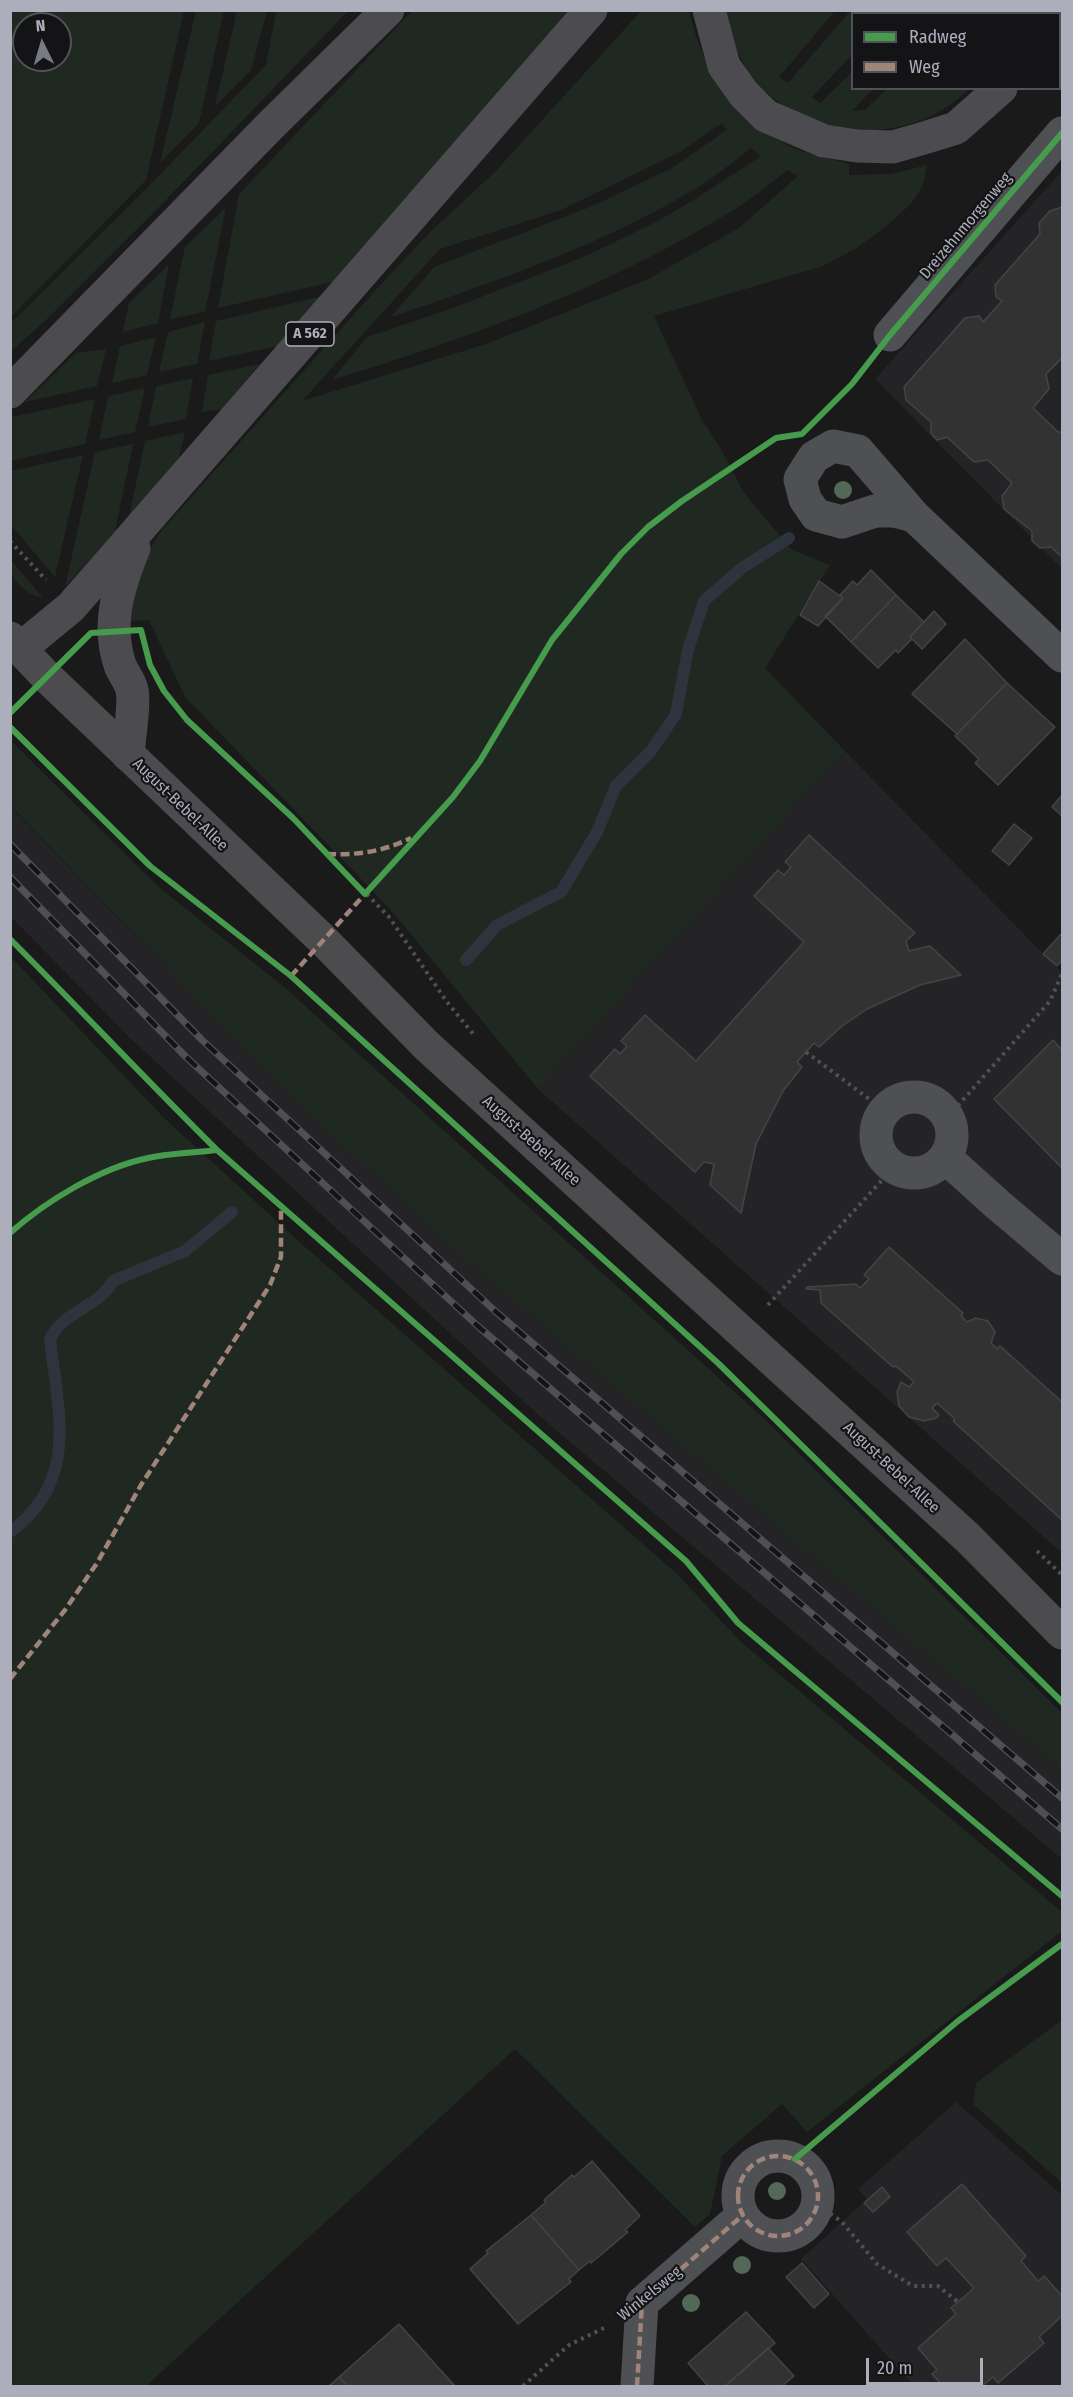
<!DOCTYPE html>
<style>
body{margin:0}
#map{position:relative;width:1073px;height:2397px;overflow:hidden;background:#1a1a1b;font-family:"Fira Sans Condensed",sans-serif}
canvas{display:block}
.frame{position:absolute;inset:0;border:12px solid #acafbb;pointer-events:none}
.legend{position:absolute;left:851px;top:12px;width:210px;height:78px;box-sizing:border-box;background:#141417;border:2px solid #515259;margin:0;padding:8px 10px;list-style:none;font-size:18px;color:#acafbb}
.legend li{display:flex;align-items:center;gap:12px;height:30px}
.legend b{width:30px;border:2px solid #515259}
.north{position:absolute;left:12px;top:12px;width:60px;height:60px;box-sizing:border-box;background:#141417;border:2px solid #515259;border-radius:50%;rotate:355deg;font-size:16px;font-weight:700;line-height:24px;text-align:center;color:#acafbb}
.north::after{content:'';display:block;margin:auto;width:21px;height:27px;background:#797b83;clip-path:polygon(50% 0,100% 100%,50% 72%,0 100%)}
.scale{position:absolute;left:866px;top:2358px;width:117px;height:27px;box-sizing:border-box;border:3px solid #acafbb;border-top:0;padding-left:8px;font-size:18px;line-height:21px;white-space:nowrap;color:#acafbb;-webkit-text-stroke:4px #141417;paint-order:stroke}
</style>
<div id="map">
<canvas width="1073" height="2397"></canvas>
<div class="frame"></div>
<ul class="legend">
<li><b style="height:8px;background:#469c4c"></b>Radweg</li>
<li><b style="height:8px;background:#a18479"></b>Weg</li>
</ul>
<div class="north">N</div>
<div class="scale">20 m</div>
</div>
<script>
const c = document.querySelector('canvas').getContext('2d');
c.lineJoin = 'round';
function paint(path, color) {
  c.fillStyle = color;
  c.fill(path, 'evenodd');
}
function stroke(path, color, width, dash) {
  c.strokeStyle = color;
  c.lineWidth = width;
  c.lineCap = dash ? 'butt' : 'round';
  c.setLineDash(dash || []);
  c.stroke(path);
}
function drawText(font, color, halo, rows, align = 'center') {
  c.font = font + ' "Fira Sans Condensed",sans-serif';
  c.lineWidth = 4.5;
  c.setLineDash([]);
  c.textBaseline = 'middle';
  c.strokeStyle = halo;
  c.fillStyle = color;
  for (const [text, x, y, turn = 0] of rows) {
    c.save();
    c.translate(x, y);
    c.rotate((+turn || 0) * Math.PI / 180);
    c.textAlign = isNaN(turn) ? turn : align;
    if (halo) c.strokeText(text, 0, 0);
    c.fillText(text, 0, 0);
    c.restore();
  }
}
paint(new Path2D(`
 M1062 171V569L875 379Z
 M845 751 1062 973V1553L538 1089Z
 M10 806 212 1016 331 1135 473 1266 1062 1770V1859L543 1419 129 1037 11 917Z
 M956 2102 1062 2195V2386H914L801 2259 867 2199 858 2189Z`), '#242427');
paint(new Path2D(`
 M10 11H184L146 180 11 317ZM24 24H60V60H24Z
 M196 11H224L199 123 160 163Z
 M237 11H267L251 70 215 106Z
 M276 11H348L167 199 45 321 11 351V323L142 193 266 65Z
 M412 11H573L337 281 218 308 239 194Z
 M641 11H689C702 62 719 98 764 129 771 134 779 141 787 145 806 154 829 158 849 164V175L891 174 927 165 923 185 911 204 885 227 855 249 823 266 654 316 701 418 721 449 744 493 792 550 830 565 765 668 845 751 538 1089 391 910 185 697 149 620 130 621 141 563 161 531 372 294 428 234 495 172ZM722 123 727 130 670 169 590 207 434 267 391 317C495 282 601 245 695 189 715 177 733 162 751 148L761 156 692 201 656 222 588 255 453 308 367 337 332 380C473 337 614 285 740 206 756 195 772 182 787 170L798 176 739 228 646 280 489 343 302 401 440 249 561 210 680 152Z
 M724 11H835L779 77 788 83 850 11H887L884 13 852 14V55L812 97 820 103 852 72V88L873 89 852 111 865 110 887 89H969C912 146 814 143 759 85 739 64 732 37 724 11Z
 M226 207 205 312 170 319 185 247Z
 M169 264 158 323 123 332 129 303Z
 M323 296 278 346 209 361 216 321Z
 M205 322 197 364 159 372 168 332Z
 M156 337 147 375 112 383 120 346Z
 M106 349 97 386 25 402 76 353Z
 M260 364 222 409 202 412 208 375Z
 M193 378 186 419 148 427 156 386Z
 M145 388 135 432 99 440 108 396Z
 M95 399 85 444 11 461V417Z
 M185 432 178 461 129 516 145 441Z
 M133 444 115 532 65 587 95 452Z
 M83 455 55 577 11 525V471Z
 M11 560 43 598C28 595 20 586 11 575Z
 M10 740 161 889 283 986 760 1415 1062 1713V1770L473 1266 331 1135 212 1016 11 806Z
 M11 957 165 1119 302 1244 677 1574 741 1642 1062 1912V1931L807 2132 782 2104 722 2156 710 2214 695 2227 515 2049 146 2386H11Z
 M1062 2020V2183L973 2104 976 2083Z`), '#202822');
stroke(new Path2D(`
 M466 960 497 925 561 892 597 832 616 786 651 751 676 714 688 650 704 601 742 568 789 538
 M10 1532C80 1481 58 1412 50 1339 63 1311 98 1308 113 1281L185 1251 232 1212`), '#2d343d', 12);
const building = new Path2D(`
 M1062 207V358L1046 374 1049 389 1033 408 1058 432H1062V557L1051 547 1040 548 1032 541V531L1004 509 1002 496 1012 483 988 460 974 462 947 437 937 440 931 433V422L906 400 904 387 965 318 979 316 983 322 1002 301 996 297 995 285 1040 234 1039 223 1050 211Z
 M871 570 896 595 851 642 825 616 843 598 840 595 853 581 857 585Z
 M819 581 843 598 818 626 800 615Z
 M896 595 924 622 910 637 912 639 898 653 896 650 878 668 851 642Z
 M934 611 946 624 922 649 910 637Z
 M965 639 1007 683 957 734 912 694Z
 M1007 683 1055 727 998 785 975 763 979 759 955 736Z
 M1062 795V816L1052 807Z
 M1014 824 1032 838 1009 865 992 851Z
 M809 835 915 933 906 941 909 951 930 946 961 975 920 985 867 1009 842 1026 819 1047 814 1043 797 1062 802 1067 783 1091 756 1144 741 1213 710 1185 714 1164 704 1162 695 1172 590 1076 615 1049 620 1054 627 1046 621 1041 645 1015 696 1061 804 942 754 896 778 870 784 875 791 867 785 862Z
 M1062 933V960L1057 966 1043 954Z
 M1053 1040 1062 1050V1168L994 1099Z
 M889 1247 963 1313 961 1316 967 1322 976 1318 988 1321 995 1332 991 1343 997 1349 1000 1346 1062 1402V1520L953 1421 955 1419 937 1403 932 1408 939 1415 936 1418 924 1421 909 1417 899 1406 897 1392 901 1382 909 1387 914 1382 896 1366 893 1367 821 1303 820 1290 806 1289 807 1287 856 1284 860 1288 869 1279 864 1275Z
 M592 2161 640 2216 625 2230 628 2232 591 2263 590 2261 579 2270 531 2215 546 2202 544 2200 572 2175 574 2177Z
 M962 2184 1026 2256 1021 2261 1038 2281 1044 2276 1062 2296V2316L1039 2337 1044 2343 998 2383 993 2377 982 2386H943L932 2374 937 2370 918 2348 956 2314 951 2308 974 2288 946 2258 937 2266 907 2232Z
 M882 2187 890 2197 873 2212 864 2203Z
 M531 2215 579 2270 569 2279 571 2282 518 2324 470 2269 488 2253 486 2251Z
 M802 2263 829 2294 814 2308 786 2277Z
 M746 2312 775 2343 725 2386H708L688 2363Z
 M399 2324 454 2385 453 2386H348L339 2377Z
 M768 2348 794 2376 782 2386H725Z
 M339 2377 348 2386H329Z`);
paint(building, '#323233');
stroke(building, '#434447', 1.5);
stroke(new Path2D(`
 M827 409 852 384 868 364
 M10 541 46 580
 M170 699 187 720 293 818 389 917 447 1002 474 1035
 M10 713 22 702
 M365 894 453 797 480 761 552 640 621 554 648 527 682 501 776 438 781 437
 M806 1052 884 1110
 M948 1117 1050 1001 1062 974
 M768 1305 894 1167
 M1037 1551 1062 1575
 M818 2205 842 2222 877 2264 913 2286H938L958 2302
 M523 2386 569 2345 604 2328`), '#505155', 4, [3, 4.5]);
stroke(new Path2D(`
 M890 335 1062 133
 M914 516 894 511H875L842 522 816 515 805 499 800 479 814 457 833 446 858 451 914 516 1062 656
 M876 1135a38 38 0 1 1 76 0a38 38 0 1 1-76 0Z
 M945 1157 997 1204 1062 1259
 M738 2196a40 40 0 1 1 80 0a40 40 0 1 1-80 0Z
 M637 2386 642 2303 743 2215`), '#4e5054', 33);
stroke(new Path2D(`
 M10 638 47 677 323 940 427 1046 968 1538 1062 1633`), '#4c4c4f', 33);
stroke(new Path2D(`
 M709 10 724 66 744 94 766 116 824 141 857 146 893 147 924 138 956 128 1001 88
 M1051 14 1053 10
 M10 392 271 125 388 10
 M20 649 71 607 591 10
 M128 755C129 740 135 703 132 690 130 681 123 673 120 665 106 624 119 585 134 548`), '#4c4c50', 33);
const rail = new Path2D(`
 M10 844 202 1040 495 1311 1062 1798
 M10 877 186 1057 480 1328 1062 1829`);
stroke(rail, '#4e5052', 7);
stroke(rail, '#141417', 4.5, [14]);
stroke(new Path2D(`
 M327 854C360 855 381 852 411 838
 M291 976 365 894
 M10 1679 65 1610 97 1563 141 1485 270 1285 281 1257V1207
 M738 2196a40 40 0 1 1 80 0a40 40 0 1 1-80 0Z
 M637 2386 642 2303 743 2215`), '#a18479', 4.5, [9, 4.5]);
stroke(new Path2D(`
 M10 713 91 633 141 630 150 665 164 691 187 720 293 818 365 894 453 797 480 761 552 640 621 554 648 527 682 501 776 438 802 434 852 384 890 335 1062 133
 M10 727 150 866 291 976 719 1364 1062 1702
 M10 939C80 1009 147 1081 217 1150L686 1561 738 1623 1062 1896
 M10 1233C46 1201 100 1168 148 1158 170 1153 194 1153 217 1150
 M795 2159 958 2021 1062 1944`), '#469c4c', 6);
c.fillStyle = '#536857';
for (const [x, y] of [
 [843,490],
 [777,2191],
 [742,2265],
 [691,2303]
]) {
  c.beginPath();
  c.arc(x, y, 9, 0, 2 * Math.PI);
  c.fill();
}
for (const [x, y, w] of [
 [310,334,48]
]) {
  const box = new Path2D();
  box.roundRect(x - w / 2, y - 12, w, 24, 4.5);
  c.fillStyle = '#141417';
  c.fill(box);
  stroke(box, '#acafbb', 1.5);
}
drawText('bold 15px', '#acafbb', null, [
 ["A 562",310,334]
]);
drawText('16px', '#acafbb', '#141417', [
 ["Dreizehnmorgenweg",966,226,-50],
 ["August-Bebel-Allee",180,805,44],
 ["August-Bebel-Allee",531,1141,42],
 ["August-Bebel-Allee",891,1468,43],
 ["Winkelsweg",650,2294,-39]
]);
</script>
